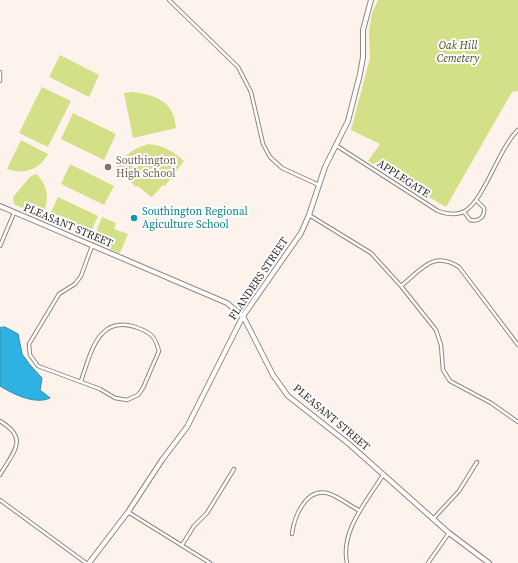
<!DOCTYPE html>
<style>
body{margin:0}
canvas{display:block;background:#fef2ec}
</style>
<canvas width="518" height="563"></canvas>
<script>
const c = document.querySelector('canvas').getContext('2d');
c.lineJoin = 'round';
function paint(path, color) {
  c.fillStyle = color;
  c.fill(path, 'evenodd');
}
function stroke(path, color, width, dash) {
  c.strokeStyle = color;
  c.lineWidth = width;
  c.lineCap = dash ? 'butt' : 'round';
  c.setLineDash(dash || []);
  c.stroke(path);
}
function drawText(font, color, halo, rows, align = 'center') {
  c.font = font + ' "Source Serif 4",serif';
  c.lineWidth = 4;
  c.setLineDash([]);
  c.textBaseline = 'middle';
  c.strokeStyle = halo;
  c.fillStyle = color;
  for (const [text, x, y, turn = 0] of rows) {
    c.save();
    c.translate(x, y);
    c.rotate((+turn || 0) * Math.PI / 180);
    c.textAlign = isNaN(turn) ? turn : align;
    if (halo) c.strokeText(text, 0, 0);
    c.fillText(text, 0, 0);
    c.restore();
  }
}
paint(new Path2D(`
 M378 0H518V91L512 92 446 207 368 161 380 144 351 130 370 58 369 31 372 13Z
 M60 55 99 75 89 97 49 77Z
 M42 87 71 101 48 147 19 133Z
 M132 92C156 95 174 101 176 128L133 138 124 93Z
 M73 113 116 134 104 160 61 139Z
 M21 140 48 154C39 170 24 175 7 169Z
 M149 144C164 146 173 151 184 161L165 186 163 185 153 196 151 197 138 186 136 187 116 167C126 154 134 148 149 144Z
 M70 164 114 186 104 205 61 184Z
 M36 174C49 186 50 202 41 217L14 204 13 197 30 177Z
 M58 197 98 216 89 236 49 216Z
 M102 217 116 223 114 229 128 234 120 253 92 242Z`), '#d3e088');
const water = new Path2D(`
 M5 327 18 334 22 354 30 365 42 378 40 390 50 398C35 405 13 394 0 386V328Z`);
paint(water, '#2eb2e1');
stroke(water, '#2f8aaa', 1);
const street = new Path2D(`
 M169 0 238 67 251 92 263 144 270 157 282 168 319 185
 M0 72V81
 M337 146 438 211C446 214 456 216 465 211 484 200 499 148 518 130
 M464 212 470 220C479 222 485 217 484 208L476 200
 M309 215 371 253 401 286 436 330 441 345 443 370 450 381 491 403 518 422
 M0 246 14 213
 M401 286C421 270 433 250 459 267L518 345
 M81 381C91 353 98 313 138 328 152 333 155 337 159 351L143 388 138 395 127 400 115 398 100 389 38 366 30 355 29 344 59 294 75 284 81 276 92 246
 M0 421C30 439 13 452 0 475
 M0 500 86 563
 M128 512 210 563
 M433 519 459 491 477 462
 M292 534C294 518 305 488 327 493 338 496 350 506 360 511
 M182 545 194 526 207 513 234 469
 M347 563C340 531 367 501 383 475
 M428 563 449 533`);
const secondary = new Path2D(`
 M0 206 227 303 243 316 273 375 288 396 349 444 449 533 489 563
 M89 563 128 512 162 460 187 427 243 316 301 233 309 215 325 167 348 121 360 74 363 57V30L371 0`);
stroke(street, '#908680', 4.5);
stroke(secondary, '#908680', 6);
stroke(street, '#fff', 2.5);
stroke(secondary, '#fff', 4);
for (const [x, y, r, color] of [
 [108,167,4,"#8d6e63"],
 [134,218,4,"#0f9aa8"]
]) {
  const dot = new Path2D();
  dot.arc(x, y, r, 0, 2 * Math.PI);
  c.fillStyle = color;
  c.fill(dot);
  stroke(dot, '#fff', 1.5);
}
drawText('italic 11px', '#464b21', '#fff', [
 ["Oak Hill",458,46],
 ["Cemetery",458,59]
]);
drawText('11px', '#785e54', '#fff', [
 ["Southington",116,161],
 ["High School",116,174]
], 'left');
drawText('11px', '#302b29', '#fff', [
 ["APPLEGATE",403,179,33],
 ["PLEASANT STREET",68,226,23],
 ["FLANDERS STREET",259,279,-56],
 ["PLEASANT STREET",331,418,40]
]);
drawText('11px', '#0d838f', '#fff', [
 ["Southington Regional",142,212],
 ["Agiculture School",142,225]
], 'left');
</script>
